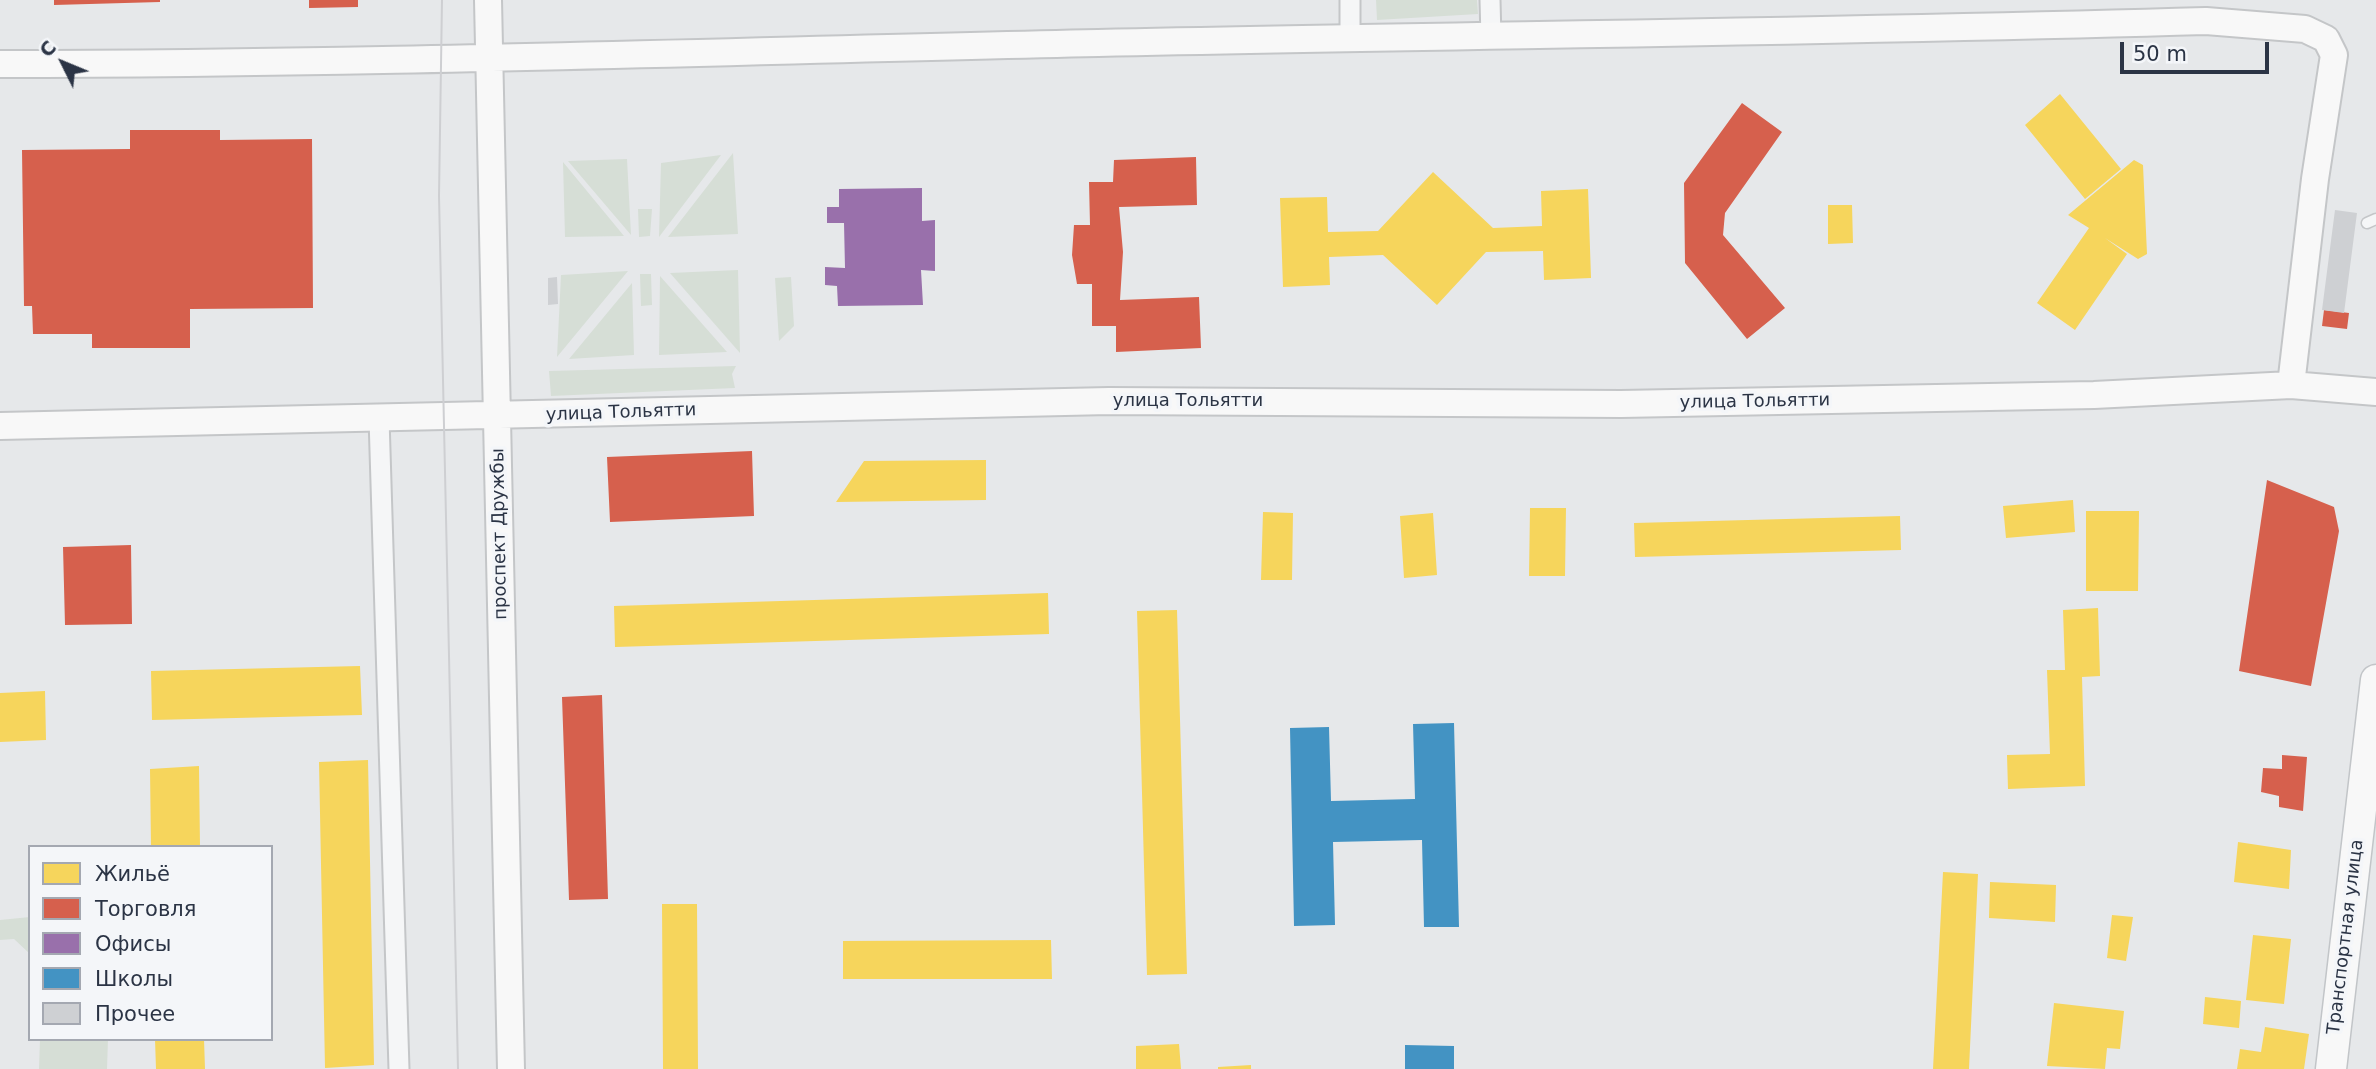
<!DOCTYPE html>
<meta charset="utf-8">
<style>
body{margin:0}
#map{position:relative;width:2376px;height:1069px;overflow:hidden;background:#e6e8ea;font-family:"DejaVu Sans",sans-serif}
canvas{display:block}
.legend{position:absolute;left:28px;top:845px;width:245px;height:196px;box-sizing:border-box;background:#f4f6f9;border:2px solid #a4a8b1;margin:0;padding:9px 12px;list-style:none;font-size:21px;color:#2b3445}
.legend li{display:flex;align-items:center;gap:14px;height:35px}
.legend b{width:35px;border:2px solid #a4a8b1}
.north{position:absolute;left:28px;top:28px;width:70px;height:70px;-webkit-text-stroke:5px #f4f6f9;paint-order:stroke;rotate:313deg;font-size:19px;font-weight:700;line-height:28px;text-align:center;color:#2b3445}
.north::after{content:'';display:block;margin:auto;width:24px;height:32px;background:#2b3445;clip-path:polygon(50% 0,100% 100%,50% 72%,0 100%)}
.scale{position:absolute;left:2120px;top:42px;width:149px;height:32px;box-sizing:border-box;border:4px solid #2b3445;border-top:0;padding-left:9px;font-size:21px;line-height:24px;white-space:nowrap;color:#2b3445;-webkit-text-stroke:5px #f4f6f9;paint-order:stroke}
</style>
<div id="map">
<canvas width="2376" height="1069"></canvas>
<ul class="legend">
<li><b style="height:19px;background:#f6d55c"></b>Жильё</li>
<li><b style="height:19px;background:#d6604d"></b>Торговля</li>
<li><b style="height:19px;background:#9970ab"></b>Офисы</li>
<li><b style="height:19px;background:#4393c3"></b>Школы</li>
<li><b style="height:19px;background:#ced0d3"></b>Прочее</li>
</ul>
<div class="north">С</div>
<div class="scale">50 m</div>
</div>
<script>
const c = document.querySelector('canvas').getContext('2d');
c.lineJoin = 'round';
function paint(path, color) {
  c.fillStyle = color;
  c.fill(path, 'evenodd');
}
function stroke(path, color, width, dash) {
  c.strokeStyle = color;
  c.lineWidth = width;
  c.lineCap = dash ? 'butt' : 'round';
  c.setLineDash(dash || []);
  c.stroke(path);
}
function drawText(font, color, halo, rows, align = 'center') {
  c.font = font + ' "DejaVu Sans",sans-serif';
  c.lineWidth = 7;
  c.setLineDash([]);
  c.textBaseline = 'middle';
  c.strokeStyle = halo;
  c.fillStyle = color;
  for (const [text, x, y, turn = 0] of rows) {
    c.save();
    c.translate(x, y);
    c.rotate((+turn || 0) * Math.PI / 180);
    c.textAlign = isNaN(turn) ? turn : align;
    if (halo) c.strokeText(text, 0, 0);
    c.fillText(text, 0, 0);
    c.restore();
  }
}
paint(new Path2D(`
 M1376 0H1477L1478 14 1377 20Z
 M733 153 738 234 668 237Z
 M721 155 659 237 661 163Z
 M627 159 631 235 568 161Z
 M563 162 624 236 565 237Z
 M638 209H652L650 236 639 237Z
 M738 270 740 353 670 273Z
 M628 271 557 357 561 275Z
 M640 274H651L652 305 641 306Z
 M660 276 727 352 659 355Z
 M791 277 794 326 779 341 775 278Z
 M632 283 634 355 569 359Z
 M736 366 732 374 735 388 551 396 549 371Z
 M30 917V954L14 939 0 940V920Z
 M40 1039H108L107 1069H39Z`), '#d6ded6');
paint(new Path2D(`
 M2060 94 2121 169 2085 199 2025 125Z
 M2134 160 2143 165 2147 254 2138 259 2105 238 2127 254 2075 330 2037 303 2089 228 2068 215Z
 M1433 172 1493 228 1542 226 1541 191 1588 189 1591 278 1544 280 1543 251 1486 252 1437 305 1383 255 1329 257 1330 285 1283 287 1280 198 1327 197 1328 232 1378 231Z
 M1828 205H1852L1853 243 1828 244Z
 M986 460V500L836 502 864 461Z
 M2073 500 2075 532 2006 538 2003 506Z
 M1530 508H1566L1565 576H1529Z
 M2086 511H2139L2138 591H2086Z
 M1263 512 1293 513 1292 580H1261Z
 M1433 513 1437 575 1404 578 1400 516Z
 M1900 516 1901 550 1635 557 1634 523Z
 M1048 593 1049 634 615 647 614 606Z
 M2098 608 2100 676 2082 677 2085 786 2008 789 2007 755 2050 754 2047 670H2065L2063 610Z
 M1177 610 1187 974 1147 975 1137 611Z
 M360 666 362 715 152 720 151 671Z
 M45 691 46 740 0 742V693Z
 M368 760 374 1065 325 1068 319 762Z
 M199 766 200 847H151L150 769Z
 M2238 842 2291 850 2289 889 2234 882Z
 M1943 872 1978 874 1969 1069H1933Z
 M1990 882 2056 885 2055 922 1989 918Z
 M662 904H697L698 1069H663Z
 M2112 915 2133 917 2126 961 2107 958Z
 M2253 935 2291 939 2284 1004 2246 1000Z
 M1051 940 1052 979H843V941Z
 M2205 997 2241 1001 2239 1028 2203 1024Z
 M2054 1003 2124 1011 2120 1049 2107 1048 2105 1069 2047 1066Z
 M2265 1027 2309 1034 2304 1069H2237L2240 1049 2261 1052Z
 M155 1039H204L205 1069H156Z
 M1179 1044 1181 1069H1136V1046Z
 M1251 1065V1069H1218V1067Z`), '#f6d55c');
paint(new Path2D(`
 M54 0H160V2L54 5Z
 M309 0H358V7L309 8Z
 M1742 103 1782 132 1725 213 1723 235 1785 308 1747 339 1685 263 1684 183Z
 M130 130H220V140L312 139 313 308 190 309V348H92V334H33L32 306H24L22 150 130 149Z
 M1196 157 1197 205 1119 207 1123 252 1120 300 1199 297 1201 348 1116 352V326H1092V284H1077L1072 255 1074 225H1090L1089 182H1113L1114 160Z
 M2324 310 2349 313 2347 329 2322 326Z
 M752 451 754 516 610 522 607 457Z
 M2267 480 2334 507 2339 531 2311 686 2239 671Z
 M131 545 132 624 65 625 63 547Z
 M602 695 608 899 569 900 562 697Z
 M2282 755 2307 757 2303 811 2279 807V796L2261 792 2263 768 2282 769Z`), '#d6604d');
paint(new Path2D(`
 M922 188V221L935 220V271L921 270 923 305 838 306 837 286 825 285V267L845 268 844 223H827V207H839V189Z`), '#9970ab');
paint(new Path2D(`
 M1454 723 1459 927H1424L1422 840 1333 842 1335 925 1294 926 1290 728 1329 727 1331 801 1415 799 1413 724Z
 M1405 1045 1454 1046V1069H1405Z`), '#4393c3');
paint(new Path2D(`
 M2335 210 2357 213 2344 313 2322 310Z
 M557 277 558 304 548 305V278Z`), '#ced0d3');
const lane = new Path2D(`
 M2367 223 2376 219`);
const street = new Path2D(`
 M1350 0V39
 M1490 0 1491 38
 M379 418 399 1069`);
const secondary = new Path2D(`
 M488 0 511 1069
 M0 64C366 64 732 51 1098 43 1467 35 1837 32 2206 21L2305 29 2326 39 2334 55 2315 179 2291 385
 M0 426 1109 401 1621 404 2094 395 2291 385 2376 392`);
const primary = new Path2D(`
 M2331 1069 2376 680`);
stroke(lane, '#c4c6c8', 13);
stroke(street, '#c4c6c8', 23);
stroke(secondary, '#c4c6c8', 30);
stroke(primary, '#c2c5c8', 33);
stroke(lane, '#f5f6f7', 10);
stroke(street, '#f5f6f7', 19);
stroke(secondary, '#f8f8f8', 26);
stroke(primary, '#f8f8f8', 30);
stroke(new Path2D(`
 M442 0 439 196 458 1069`), '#cecfd2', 2);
drawText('18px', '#2b3445', '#f4f6f9', [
 ["улица Тольятти",1188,401],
 ["улица Тольятти",1755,402,-1],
 ["улица Тольятти",621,413,-2],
 ["проспект Дружбы",500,534,-91],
 ["Транспортная улица",2346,937,-83]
]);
</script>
